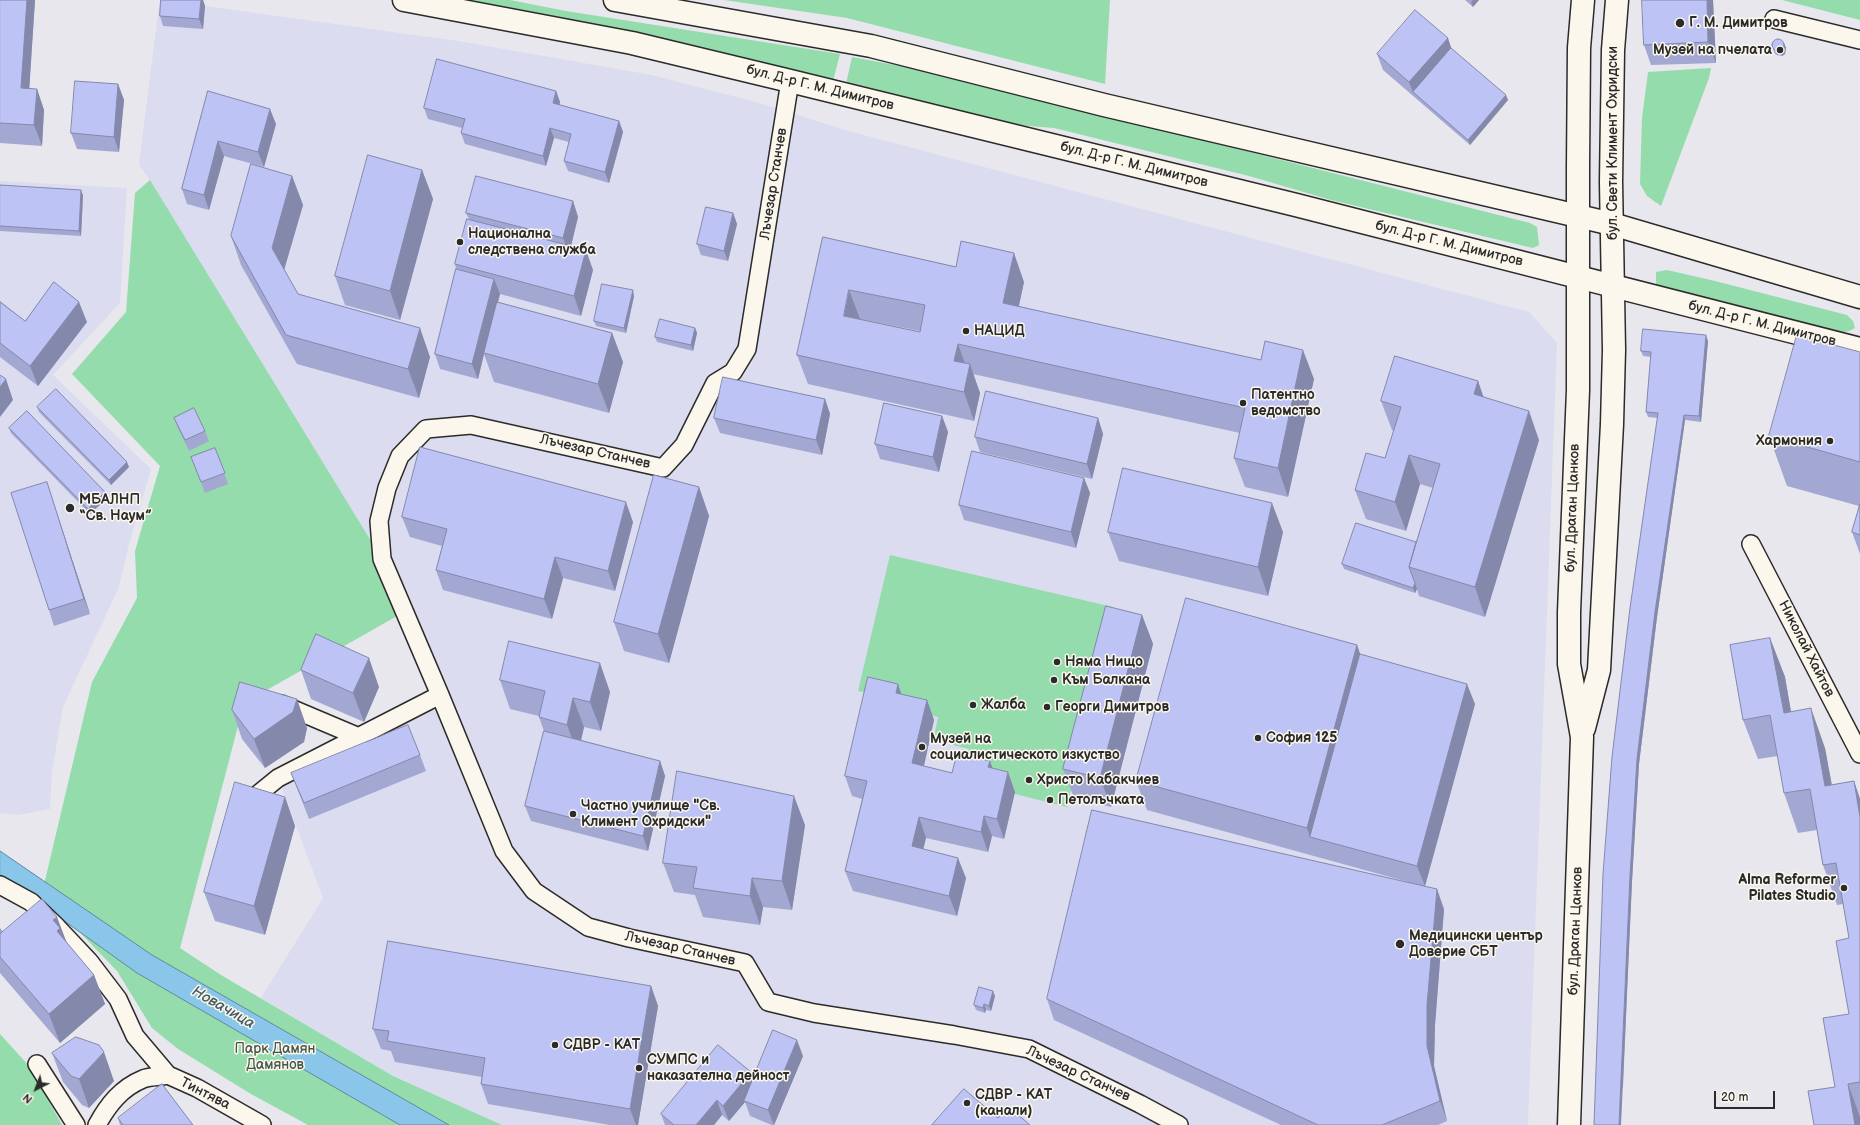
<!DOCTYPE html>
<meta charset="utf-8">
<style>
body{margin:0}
#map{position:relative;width:1860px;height:1125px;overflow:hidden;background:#e8e7ee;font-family:"Balsamiq Sans",sans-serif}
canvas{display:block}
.north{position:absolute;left:16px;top:1069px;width:40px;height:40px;-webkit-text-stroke:3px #fbf7ec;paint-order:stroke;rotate:222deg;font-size:11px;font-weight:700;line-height:16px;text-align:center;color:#2b2b2b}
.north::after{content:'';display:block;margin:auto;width:14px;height:18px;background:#2b2b2b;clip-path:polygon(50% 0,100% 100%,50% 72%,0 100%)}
.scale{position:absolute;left:1714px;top:1091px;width:61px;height:18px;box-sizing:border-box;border:2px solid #2b2b2b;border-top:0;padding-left:5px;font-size:12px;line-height:14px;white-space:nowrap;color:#2b2b2b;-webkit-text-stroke:3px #fbf7ec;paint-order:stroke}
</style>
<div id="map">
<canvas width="1860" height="1125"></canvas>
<div class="north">N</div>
<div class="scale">20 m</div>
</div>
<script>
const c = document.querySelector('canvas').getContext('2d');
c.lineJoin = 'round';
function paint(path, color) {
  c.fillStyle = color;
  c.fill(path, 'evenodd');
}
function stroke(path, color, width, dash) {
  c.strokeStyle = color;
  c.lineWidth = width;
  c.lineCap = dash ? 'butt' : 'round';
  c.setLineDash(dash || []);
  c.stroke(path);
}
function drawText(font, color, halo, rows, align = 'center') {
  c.font = font + ' "Balsamiq Sans",sans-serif';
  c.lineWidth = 3;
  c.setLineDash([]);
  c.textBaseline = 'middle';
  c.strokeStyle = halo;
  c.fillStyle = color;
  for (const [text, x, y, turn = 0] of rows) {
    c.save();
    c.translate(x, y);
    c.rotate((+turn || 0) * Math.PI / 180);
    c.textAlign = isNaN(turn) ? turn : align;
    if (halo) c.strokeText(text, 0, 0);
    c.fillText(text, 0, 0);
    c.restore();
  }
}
paint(new Path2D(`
 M165 3 205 6 458 41 652 75 763 104 845 130 1529 312 1557 343 1528 1125H502L393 1076 261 998 323 898 278 778 440 695 422 654 150 180 139 165 159 6Z
 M0 181 127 188 120 303 53 375 151 469 128 548 119 587 63 707 52 772 50 809 18 815 0 813Z`), '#dbdcf0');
paint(new Path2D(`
 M467 0H510L566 11 840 54 832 85 587 24Z
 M724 0H1110L1105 84 847 18Z
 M1782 0H1860V20Z
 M852 57 938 73 1530 223 1537 227 1539 245 1533 248 1331 200 1249 176 1054 128 1004 124 845 88Z
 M1711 68 1709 78 1661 206 1647 196 1640 184 1642 118 1648 72Z
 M150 180 382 559 404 612 244 703 180 948 221 975 393 1076 502 1125H308L251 1094 178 1049 152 1028 117 971 42 893 92 682 137 598 135 551 160 466 72 374 126 312 135 193Z
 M1667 270 1715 281 1847 315 1853 321 1855 328 1849 331 1839 333 1656 285V272Z
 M890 555 1113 607 1067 807 1015 794 964 773 969 749 953 745 954 742 934 738 938 717 906 708 907 702 858 691Z
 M0 1034 30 1067 62 1125H0Z`), '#94dcab');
const water = new Path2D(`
 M0 851 152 955 449 1125H400L137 973 0 875Z`);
paint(water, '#89c6e9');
stroke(water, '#63889d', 1);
const street = new Path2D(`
 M1774 19 1860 40
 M790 81 747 349 733 372 715 383 684 445 663 468 471 425 426 429 400 456 387 488 379 521 382 559 440 695 504 851 534 891 588 927 629 938 745 963 768 1002 814 1013 954 1035 1029 1049 1140 1104 1179 1125
 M1751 544 1860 754
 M281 704 359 737
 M246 804 278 778 440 695
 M0 885 31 902 57 927 89 961 118 999 135 1036 168 1075 197 1088 262 1125
 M37 1064 76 1125
 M97 1125C108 1105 121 1088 143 1079 150 1076 160 1077 168 1075`);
const secondary = new Path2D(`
 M1584 728 1599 670 1612 424 1614 350 1611 182 1613 50 1617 0
 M1569 1125 1582 737 1569 664V612L1578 390V167L1579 48 1583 0`);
const primary = new Path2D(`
 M404 0 632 43 790 81 1296 205 1860 349
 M615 0 871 46 1104 105 1612 224 1860 297`);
stroke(street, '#2b2b2b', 20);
stroke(secondary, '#2b2b2b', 25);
stroke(primary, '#2b2b2b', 25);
stroke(street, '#fbf7ec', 17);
stroke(secondary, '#fbf7ec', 22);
stroke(primary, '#fbf7ec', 22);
paint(new Path2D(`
 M0 0H35L29 89H37L44 110 42 146 0 143Z
 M161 0H203L205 6 203 29 163 26 160 16Z
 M1465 0H1479L1473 7Z
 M1713 0 1716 63 1651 65 1644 45Z
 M1784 43 1786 48 1785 54 1782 56 1776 55 1774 52 1772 47Z
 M1451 48 1508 100 1470 145 1383 70 1377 54Z
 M118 84 124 100 119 152 77 149 71 133Z
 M208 91 276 124 264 167 224 156 209 210 187 204 182 189Z
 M556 91 560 102 559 105 619 121 623 132 609 183 568 171 564 161 569 142 554 138 546 166 465 144 461 133 462 128 428 119 424 108Z
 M422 170 433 199 400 320 345 305 335 276Z
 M292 176 303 205 284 270 298 294 430 357 419 398 297 364 241 265 231 236Z
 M0 185 83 195 81 236 0 231Z
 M573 201 578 217 571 246 593 270 581 316 500 294 498 302 612 333 623 362 609 413 494 382 484 354 478 379 440 369 435 354 456 269 455 264 469 219 466 213Z
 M733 213 737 224 728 261 701 255 697 244Z
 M823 237 1024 282 1019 306 1314 379 1288 497 1245 487 1234 458 1240 433 973 374 980 393 974 421 808 384 797 355ZM860 319 920 331V332Z
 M634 296 626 333 596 326 594 321Z
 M0 301 25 321 87 322 38 386 0 357Z
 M695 328 697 333 693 351 657 342 655 337Z
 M1708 341 1701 422 1685 420 1657 617 1639 764 1632 881 1623 1087 1594 1125 1658 418 1648 417 1646 412 1651 357 1643 356 1641 351Z
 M1860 352V554L1852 532 1859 506 1787 486 1769 436Z
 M1478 381 1483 397 1539 440 1485 617 1419 596 1417 589 1415 593 1344 569 1342 564 1416 542 1433 488 1420 484 1406 531 1366 519 1355 490 1385 458 1394 431 1392 430 1381 401Z
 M825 399 830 414 822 455 720 433 714 418Z
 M37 407 129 467 111 485 39 412Z
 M942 416 948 432 939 472 880 459 875 444Z
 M174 418 205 431 209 441 189 451 178 428Z
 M1098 418 1103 434 1092 479 980 452 975 437Z
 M9 428 107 498 90 514 11 433Z
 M215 448 228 484 205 493 191 457Z
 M1084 478 1090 493 1076 548 964 520 959 505Z
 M699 487 709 516 669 663 624 651 614 622Z
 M52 498 90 614 54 626 49 610Z
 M402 517 633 522 615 591 563 578 552 619 443 590 436 570 442 546 410 537Z
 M1108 532H1283L1268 596 1119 561Z
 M1142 615 1153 644 1111 807 1074 798 1063 769Z
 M1770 638 1785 677 1791 712 1825 748 1832 785 1854 781 1860 799V1125L1835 1087 1849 1014V938L1843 904 1837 905 1823 865 1817 830 1798 833 1784 793 1778 756 1758 759 1743 720Z
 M1357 645 1360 654 1475 704 1425 886 1444 909 1435 1025 1434 1066 1447 1121 1438 1125H1281L1054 1020 1047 999 1419 885 1147 810 1136 781Z
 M301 670 379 687 364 722 311 699Z
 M500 680 610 692 601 731 584 727 581 740 660 761 665 776 648 851 531 821 525 806 544 731 539 717V716L510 709Z
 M898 684 901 694 927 700 934 720 924 766 952 773 990 761 992 768 1015 792 1004 839 992 836 988 852 926 838 923 849 966 878 957 916 853 891 845 871 862 799 852 796 845 776Z
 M232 710 307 728 304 742 265 768 242 739Z
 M420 755 426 771 309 819 297 788 291 773Z
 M285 797 295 826 265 935 215 921 204 892Z
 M805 825 792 910 763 907 760 925 703 917 695 895 674 892 663 863Z
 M0 929 2 932 66 942 94 975 105 1004 60 1043 0 973Z
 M651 986 658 1006 638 1125H610L488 1104 481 1084 482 1077 395 1062 391 1051 381 1049 373 1029Z
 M995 996 991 1011 986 1010 985 1013 976 1010 974 1005Z
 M52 1053 114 1081 89 1108 82 1105 63 1082Z
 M803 1056 774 1125H772L750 1116 745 1102 729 1121 722 1115 714 1125H665L661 1114 753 1079Z
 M118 1118 193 1125H120Z`), '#a3a8d2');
paint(new Path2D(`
 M27 0H35L28 109 21 88Z
 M201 0H203L205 6 203 29 199 19Z
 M1473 0H1479L1473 7 1471 2Z
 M1707 0H1713L1716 63 1708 42Z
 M1448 38 1453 53 1413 92 1415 97 1409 82Z
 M1784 43 1786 48 1785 54 1782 56 1780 51Z
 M118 84 124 100 119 152 114 137Z
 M37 89 44 110 42 146 34 125Z
 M556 91 560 102 557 114 553 103Z
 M1506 95 1508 100 1470 145 1468 140Z
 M270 109 276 124 264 167 258 152Z
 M619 121 623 132 609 183 605 172Z
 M550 128 554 138 546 166 543 156Z
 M218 141 224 156 209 210 204 195Z
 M422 170 433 199 400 320 390 291Z
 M292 176 303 205 282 277 272 248Z
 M81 190 83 195 81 236 79 231Z
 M573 201 578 217 569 254 563 238Z
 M733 213 737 224 728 261 724 251Z
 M586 250 593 270 581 316 574 296Z
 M1014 253 1024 282 1013 332 1003 303Z
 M494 279 500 294 485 353H484V354L478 379 472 364Z
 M633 290 634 296 626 333 624 328Z
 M849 290 860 319 854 345 844 316Z
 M79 302 87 322 38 386 30 366Z
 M420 328 430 357 419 398 408 369Z
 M695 328 697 333 693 351 691 345Z
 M612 333 623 362 609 413 598 384Z
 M1706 335 1708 341 1701 422 1699 416Z
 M958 344 968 372 970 364 980 393 974 421 964 392 954 361Z
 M1303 350 1314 379 1288 497 1278 468Z
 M6 379 13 400 0 417V387Z
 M1478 381 1488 410 1474 394Z
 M825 399 830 414 822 455 816 440Z
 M1529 411 1539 440 1485 617 1475 587Z
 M1684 415 1685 420 1657 617 1639 764 1632 881 1621 1125H1619L1630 876 1637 759 1655 612Z
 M942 416 948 432 939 472 933 457Z
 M1098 418 1103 434 1092 479 1087 464Z
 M1409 455 1420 484 1406 531 1395 502Z
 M127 462 129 467 111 485 109 480Z
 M1084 478 1090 493 1076 548 1071 532Z
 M47 482 52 498 90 614 84 599Z
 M699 487 709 516 669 663 658 634Z
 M105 492 107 498 90 514 88 509Z
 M626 502 633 522 615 591 608 571Z
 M1272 503 1283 532 1268 596 1258 567Z
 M555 557 563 578 552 619 544 599Z
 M1415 583 1417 589 1415 593 1413 588Z
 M1142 615 1153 644 1111 807 1100 778Z
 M1770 638 1785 677 1798 752 1784 713Z
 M1357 645 1367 674 1310 837 1307 828Z
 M369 658 379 687 364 722 353 693Z
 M600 663 610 692 601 731 590 702Z
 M898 684 905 705 896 693Z
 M1467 684 1475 704 1425 886 1417 866Z
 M573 698 584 727 578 754 567 725Z
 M297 699 307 728 304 742 265 768 254 739Z
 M927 700 934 720 920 783 912 763Z
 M1811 708 1825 748 1839 826 1825 786Z
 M660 761 665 776 648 851 643 836Z
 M990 761 997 781 988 767Z
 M1008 772 1015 792 1004 839 997 819Z
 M1854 781 1860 799V817Z
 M794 796 805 825 792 910 782 881Z
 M285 797 295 826 265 935 254 906Z
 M984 816 992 836 988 852 981 832Z
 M919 817 926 838 919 867 912 846Z
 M958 858 966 878 957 916 949 896Z
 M752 878 763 907 760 925 750 896Z
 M1437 889 1444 909 1435 1025 1434 1066 1447 1121 1440 1101 1427 1046V1005Z
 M57 917 68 946 67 960 53 920Z
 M94 975 105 1004 60 1043 49 1014Z
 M651 986 658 1006 638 1125H636L630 1109Z
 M993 991 995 996 991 1011 989 1006Z
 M984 1004 986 1010 985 1013 983 1008Z
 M797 1040 803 1056 774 1125 768 1110Z
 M104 1052 114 1081 89 1108 79 1079Z
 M751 1072 756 1088 744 1101 745 1102 729 1121 723 1106Z
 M1848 1084 1860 1117V1125H1855Z
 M717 1100 722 1115 714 1125H696Z`), '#8488ab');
const building = new Path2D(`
 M0 0H27L21 88 37 89 34 125 0 123Z
 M161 0H201L199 19 160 16Z
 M1642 0H1707L1708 42 1644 45Z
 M1415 10 1448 38 1409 82 1377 54Z
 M1772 45a6 6 0 1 1 12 0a6 6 0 1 1-12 0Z
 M1451 48 1506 95 1468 140 1413 92Z
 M437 59 556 91 553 103 619 121 605 172 564 161 571 134 550 128 543 156 461 133 465 119 424 108Z
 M75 81 118 84 114 137 71 133Z
 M208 91 270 109 258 152 218 141 204 195 182 189Z
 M368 155 422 170 390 291 335 276Z
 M251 164 292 176 272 248 298 294 420 328 408 369 286 335 231 236Z
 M476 176 573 201 563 238 466 213Z
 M0 185 81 190 79 231 0 226Z
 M706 207 733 213 724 251 697 244Z
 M467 219 586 250 574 296 455 264Z
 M823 237 956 267 961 241 1014 253 1003 303 1261 360 1265 341 1303 350 1278 468 1234 458 1245 408 958 344 954 361 970 364 964 392 797 355ZM849 290 925 305 920 332 844 316Z
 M456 269 494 279 472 364 435 354Z
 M54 282 79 302 30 366 0 343V302L25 321Z
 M602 284 633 290 624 328 594 321Z
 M497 302 612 333 598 384 484 353Z
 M660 319 695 328 691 345 655 337Z
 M1643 329 1706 335 1699 416 1684 415 1655 612 1637 759 1630 876 1619 1125H1594L1603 874 1612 757 1630 608 1658 413 1646 412 1651 352 1641 351Z
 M1797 335 1860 352V462L1769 436Z
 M1395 356 1478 381 1474 394 1529 411 1475 587 1409 567 1440 464 1409 455 1395 502 1355 490 1366 453 1385 458 1401 407 1381 401Z
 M0 375 6 379 0 387Z
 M723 377 825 399 816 440 714 418Z
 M56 389 127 462 109 480 37 407Z
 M986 391 1098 418 1087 464 975 437Z
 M884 403 942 416 933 457 875 444Z
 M194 408 205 431 185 440 174 418Z
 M27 411 105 492 88 509 9 428Z
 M420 447 626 502 608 571 555 557 544 599 436 570 447 529 402 517Z
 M215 448 225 473 201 482 191 457Z
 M972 451 1084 478 1071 532 959 505Z
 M1123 468 1272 503 1258 567 1108 532Z
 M654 475 699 487 658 634 614 622Z
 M47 482 84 599 49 610 11 493Z
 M1860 504V535L1852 532Z
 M1356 523 1416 542 1409 567 1415 583 1413 588 1342 564Z
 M1186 598 1357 645 1307 828 1136 781Z
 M1106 606 1142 615 1100 778 1063 769Z
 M316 634 369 658 353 693 301 670Z
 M1770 638 1784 713 1811 708 1825 786 1854 781 1860 817V1082L1848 1084 1855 1125H1814L1808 1091 1835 1087 1823 1018 1849 1014 1836 941 1849 938 1836 863 1823 865 1810 789 1784 793 1770 715 1743 720 1730 645Z
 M509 641 600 663 590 702 573 698 567 725 539 717 545 691 500 680Z
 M1360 654 1467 684 1417 866 1310 837Z
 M868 677 898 684 896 693 927 700 912 763 952 773 957 753 990 761 988 767 1008 772 997 819 984 816 981 832 919 817 912 846 958 858 949 896 845 871 867 781 845 776Z
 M240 682 297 699 293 712 254 739 232 710Z
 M408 725 420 755 304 803 291 773Z
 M544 731 660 761 643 836 525 806Z
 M677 771 794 796 782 881 752 878 750 896 693 888 697 867 663 863Z
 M235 782 285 797 254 906 204 892Z
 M1092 810 1437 889 1427 1005V1046L1440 1101 1382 1125H1318L1047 999Z
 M42 899 57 917 53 920 60 928 57 931 94 975 49 1014 0 957V934Z
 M0 929 2 932 0 934Z
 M388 941 651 986 630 1109 481 1084 485 1058 387 1041 389 1031 373 1029Z
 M979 987 993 991 989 1006 984 1004 983 1008 974 1005Z
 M773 1030 797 1040 768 1110 744 1101Z
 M76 1037 99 1045 104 1052 79 1079 71 1076 52 1053Z
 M718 1045 751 1072 723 1106 717 1100 696 1125H674L661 1114Z
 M162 1084 193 1125H123L118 1118Z
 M964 1089 998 1118 1008 1106 1030 1125H932Z`);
paint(building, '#bdc3f4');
stroke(building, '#8488ab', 1);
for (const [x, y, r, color] of [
 [1680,23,5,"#2b2b2b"],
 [1780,50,4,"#2b2b2b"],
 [460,242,4,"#2b2b2b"],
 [966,331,4,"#2b2b2b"],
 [1243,403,4,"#2b2b2b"],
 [1830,441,4,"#2b2b2b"],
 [70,508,5,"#2b2b2b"],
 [1057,662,4,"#2b2b2b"],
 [1054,680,4,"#2b2b2b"],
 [973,705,4,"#2b2b2b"],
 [1047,707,4,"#2b2b2b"],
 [1258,738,4,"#2b2b2b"],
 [922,747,4,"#2b2b2b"],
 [1029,780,4,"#2b2b2b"],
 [1050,800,4,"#2b2b2b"],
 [573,814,4,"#2b2b2b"],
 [1844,888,4,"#2b2b2b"],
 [1400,944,5,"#2b2b2b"],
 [555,1045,4,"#2b2b2b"],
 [639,1068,4,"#2b2b2b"],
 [967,1103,4,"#2b2b2b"]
]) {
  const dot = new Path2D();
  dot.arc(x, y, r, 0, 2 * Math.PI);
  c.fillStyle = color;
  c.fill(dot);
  stroke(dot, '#fbf7ec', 1.5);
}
drawText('bold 14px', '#2b2b2b', '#fbf7ec', [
 ["Г. М. Димитров",1689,23],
 ["Музей на пчелата",1772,50,"right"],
 ["Национална",468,234],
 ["следствена служба",468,250],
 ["НАЦИД",974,331],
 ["Патентно",1251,395],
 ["ведомство",1251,411],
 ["Хармония",1822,441,"right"],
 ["MБАЛНП",79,500],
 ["“Св. Наум”",79,516],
 ["Няма Нищо",1065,662],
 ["Към Балкана",1062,680],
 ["Жалба",981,705],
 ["Георги Димитров",1055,707],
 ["София 125",1266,738],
 ["Музей на",930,739],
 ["социалистическото изкуство",930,755],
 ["Христо Кабакчиев",1037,780],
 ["Петолъчката",1058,800],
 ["Частно училище \"Св.",581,806],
 ["Климент Охридски\"",581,822],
 ["Alma Reformer",1836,880,"right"],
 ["Pilates Studio",1836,896,"right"],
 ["Медицински център",1409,936],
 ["Доверие СБТ",1409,952],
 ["СДВР - КАТ",563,1045],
 ["СУМПС и",647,1060],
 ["наказателна дейност",647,1076],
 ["СДВР - КАТ",975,1095],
 ["(канали)",975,1111]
], 'left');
drawText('14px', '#2b2b2b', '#fbf7ec', [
 ["бул. Д-р Г. М. Димитров",820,88,14],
 ["бул. Свети Климент Охридски",1613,143,-90],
 ["бул. Д-р Г. М. Димитров",1134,165,14],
 ["Лъчезар Станчев",774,184,-81],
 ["бул. Д-р Г. М. Димитров",1449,244,14],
 ["бул. Д-р Г. М. Димитров",1762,324,14],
 ["Лъчезар Станчев",595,452,13],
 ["бул. Драган Цанков",1573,508,-88],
 ["Николай Хайтов",1806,649,63],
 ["бул. Драган Цанков",1576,931,-88],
 ["Лъчезар Станчев",680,949,13],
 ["Лъчезар Станчев",1078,1074,25],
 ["Тинтява",205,1094,27]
]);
drawText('14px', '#45574b', '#fbf7ec', [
 ["Парк Дамян",275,1049],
 ["Дамянов",275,1065]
]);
drawText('italic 15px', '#475a64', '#fbf7ec', [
 ["Новачица",223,1008,30]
]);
</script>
